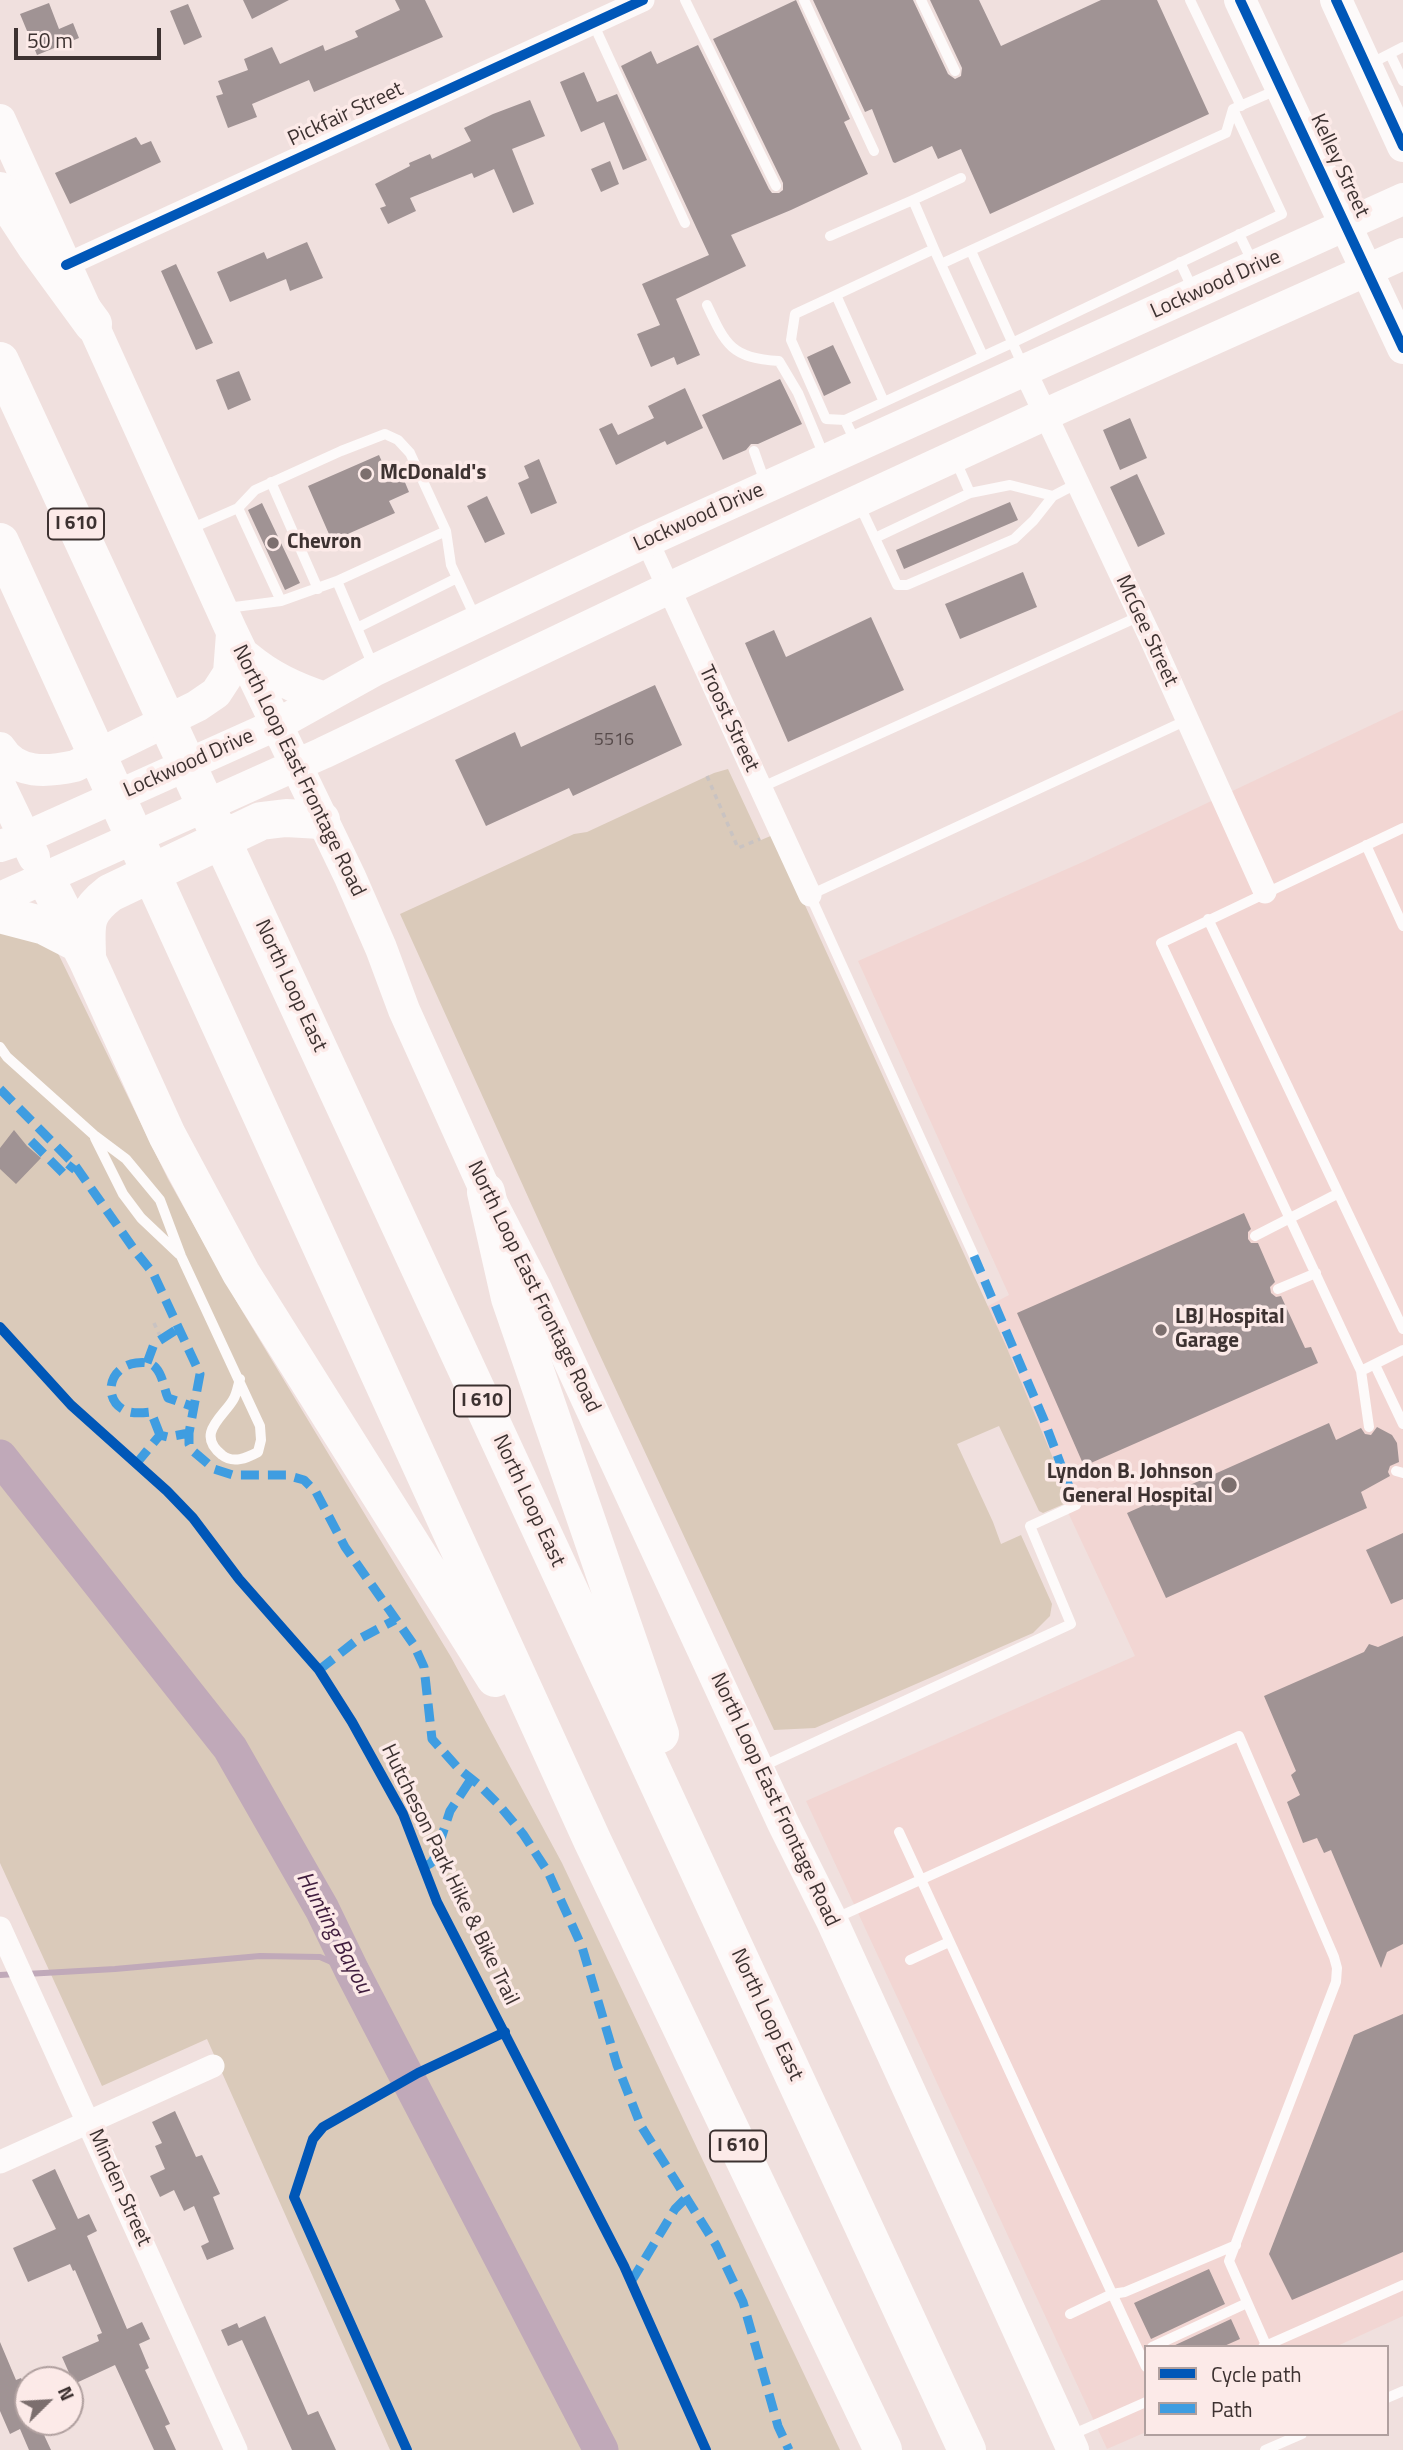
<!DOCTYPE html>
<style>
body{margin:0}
#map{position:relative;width:1403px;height:2450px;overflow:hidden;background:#f0e0de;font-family:"Titillium Web",sans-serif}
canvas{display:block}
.legend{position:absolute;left:1144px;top:2345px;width:245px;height:91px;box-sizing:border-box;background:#fceae8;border:2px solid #b0a09f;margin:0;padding:9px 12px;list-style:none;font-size:21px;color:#3d3231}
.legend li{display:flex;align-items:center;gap:14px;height:35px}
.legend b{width:35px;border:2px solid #b0a09f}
.north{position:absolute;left:14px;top:2366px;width:70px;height:70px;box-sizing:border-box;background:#fceae8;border:2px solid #b0a09f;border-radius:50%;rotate:66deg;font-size:19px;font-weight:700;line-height:28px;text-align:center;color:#3d3231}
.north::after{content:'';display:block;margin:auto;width:24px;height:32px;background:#7c6f6e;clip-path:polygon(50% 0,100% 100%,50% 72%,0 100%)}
.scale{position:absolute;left:14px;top:28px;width:147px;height:32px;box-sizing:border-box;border:4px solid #3d3231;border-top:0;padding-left:9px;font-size:21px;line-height:24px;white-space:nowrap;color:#3d3231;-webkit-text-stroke:5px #fceae8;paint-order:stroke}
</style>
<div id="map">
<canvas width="1403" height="2450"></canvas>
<ul class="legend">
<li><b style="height:9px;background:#0057b8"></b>Cycle path</li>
<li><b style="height:9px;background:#3f9de1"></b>Path</li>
</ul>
<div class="north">N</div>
<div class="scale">50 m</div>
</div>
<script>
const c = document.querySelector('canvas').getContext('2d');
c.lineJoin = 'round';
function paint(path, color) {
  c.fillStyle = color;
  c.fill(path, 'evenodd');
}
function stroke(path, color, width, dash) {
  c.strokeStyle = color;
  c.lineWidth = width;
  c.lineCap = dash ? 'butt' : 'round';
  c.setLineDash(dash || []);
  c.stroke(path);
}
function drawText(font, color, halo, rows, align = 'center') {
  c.font = font + ' "Titillium Web",sans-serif';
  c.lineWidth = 7;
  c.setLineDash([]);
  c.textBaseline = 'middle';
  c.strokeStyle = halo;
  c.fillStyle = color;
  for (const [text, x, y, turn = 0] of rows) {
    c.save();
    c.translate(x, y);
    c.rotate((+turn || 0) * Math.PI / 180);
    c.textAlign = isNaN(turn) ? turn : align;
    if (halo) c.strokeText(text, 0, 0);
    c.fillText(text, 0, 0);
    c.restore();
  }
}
paint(new Path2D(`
 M1403 710V2316L1335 2347H1146V2432L1107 2449 806 1801 1135 1656 975 1313 1009 1295 858 961 1085 861Z`), '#f2d6d3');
paint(new Path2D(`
 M728 769 761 840 773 835 1006 1346 1071 1501 1043 1513 1039 1511 999 1426 957 1444 993 1522 1001 1544 1021 1535 1052 1604 1050 1616 1033 1633 815 1728 774 1730 591 1336 400 914 574 834 587 832 714 773Z
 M0 930 53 943 168 1179 238 1304 451 1657 562 1863 840 2450H390L207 2039 102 2086 0 1863Z`), '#dacaba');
stroke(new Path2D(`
 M26 1974 115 1969 260 1956 320 1957 352 1971
 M0 1975 16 1974`), '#c0a9b9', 6);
stroke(new Path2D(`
 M0 1457 230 1748 322 1909 352 1971 601 2450`), '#c0a9b9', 35);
paint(new Path2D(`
 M243 0H289L252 19Z
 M395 0H425L443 37 314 92 309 80 252 104 257 117 228 128 216 96 223 94 218 81 248 70 244 59 272 47 280 64 323 45 325 51 358 37 355 31 400 10Z
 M796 0 850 119 844 122 868 174 791 210 731 235 746 266 676 299 700 355 677 365 674 357 651 367 637 334 660 325 642 284 709 255 621 66 651 51 657 64 698 45 769 189 772 193H779L783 190V183L713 39Z
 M813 0H913L948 74 955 79 961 76 962 68 930 0H979L1001 46 1101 0H1157L1209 114 990 214 961 149 938 159 932 146 895 163 893 162 872 109 865 112Z
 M49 3 59 29 73 23 79 38 37 55 20 14Z
 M188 4 202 37 184 45 170 11Z
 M584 72 597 102 617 94 647 160 623 170 604 122 581 132 560 82Z
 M530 100 545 136 512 149 534 204 513 213 494 169 474 178 472 173 410 198 416 211 388 224 380 208 386 206 375 184 410 166 409 163 430 154 432 159 471 141 464 128 493 114Z
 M136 137 141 145 151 141 161 162 70 204 55 173Z
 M610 161 619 184 601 192 591 169Z
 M307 242 323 278 290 291 286 279 230 302 217 272 264 252 267 259Z
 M176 264 213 343 196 350 161 271Z
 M833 345 851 383 824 396 807 357Z
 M239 371 251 400 228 410 216 380Z
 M780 379 802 424 758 444H751L746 450 723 460 702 415Z
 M685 388 703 428 667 445 665 441 616 465 599 429 612 423 618 435 654 418 648 406Z
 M1130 418 1147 458 1120 470 1103 430Z
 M379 455 387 473 399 468 409 492 389 501 395 513 332 541 308 486Z
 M539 459 557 503 531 514 518 483 529 478 524 466Z
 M1137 474 1165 534 1138 547 1110 487Z
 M487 496 505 534 485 543 467 506Z
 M1010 502 1018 520 904 569 896 550Z
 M262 503 300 583 285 590 248 510Z
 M1023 572 1037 607 960 639 945 604Z
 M871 617 904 690 788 742 745 643 774 630 786 657Z
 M655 685 682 745 573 796 569 788 486 826 455 760 515 732 521 747Z
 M14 1130 27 1146 41 1158 16 1184 0 1169V1148Z
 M1244 1213 1251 1229 1248 1232V1239L1251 1243H1258L1275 1282 1270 1287 1271 1293 1276 1297 1281 1296 1305 1348 1311 1347 1318 1363 1084 1466 1017 1313Z
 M1329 1423 1336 1440 1361 1428 1365 1434 1371 1435 1377 1427 1392 1435 1397 1443 1399 1462 1390 1466 1388 1472 1390 1476 1361 1492 1367 1508 1166 1598 1127 1513Z
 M1403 1533V1599L1391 1604 1366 1550Z
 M1403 1636V1944L1387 1952 1381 1968 1331 1850 1324 1853 1317 1838 1303 1843 1287 1802 1300 1795 1291 1775 1296 1771 1264 1696 1364 1652 1369 1644 1378 1647Z
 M1403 2014V2252L1292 2300 1269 2254 1354 2035Z
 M175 2111 196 2157 202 2155 220 2194 213 2197 234 2249 207 2260 201 2246 209 2242 194 2206 184 2211 174 2190 160 2197 150 2176 165 2169 155 2146 162 2143 152 2122Z
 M55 2169 78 2219 89 2214 97 2231 87 2236 127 2329 142 2322 150 2339 139 2344 149 2368 145 2370 170 2424 165 2426 176 2450H154L115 2365 74 2384 62 2357 99 2341 97 2335 102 2333 75 2270 73 2271 70 2264 28 2282 13 2248 56 2229 32 2180Z
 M1209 2269 1225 2304 1151 2339 1134 2303Z
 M265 2316 308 2415 318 2411 336 2450H292L242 2340 228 2346 221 2330 237 2323 239 2328Z
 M1231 2319 1240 2339 1222 2347H1171Z
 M0 2342 16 2380 21 2378 28 2393V2422H38L51 2450H29L20 2429 10 2434 0 2411Z`), '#a09394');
stroke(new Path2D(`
 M707 776 738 848 760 839
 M154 1323 161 1338`), '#c9c3c2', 3.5, [5, 5]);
stroke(new Path2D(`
 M685 0 776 186
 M804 0 874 151
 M921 0 955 71
 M1190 0 1241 106
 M593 23 685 223
 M1390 54 1403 81
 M1368 65 1403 47
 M1239 234 1253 263
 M830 236 913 200
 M934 249 913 200 961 178
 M971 251 1023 366
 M1180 262 1194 292
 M941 264 1226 133 1233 109 1279 89
 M836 295 795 314 791 340 826 419 845 420
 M707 305C726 346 732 358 779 361L798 393 825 458
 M884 402 836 295 934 249 983 356
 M856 443 845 420 1012 343 1282 214 1233 109
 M754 451 766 485
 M271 482 318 589
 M970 493 1010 485 1053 496
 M859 504 897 585H907L1014 539 1034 520 1053 496 1078 483
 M238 508 255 490 341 451 385 434 398 440 410 453 446 531 451 565 476 619
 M190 529 238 508 281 601
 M875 538 970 493 955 459
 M337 581 446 531
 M227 608 281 601 337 581 374 668
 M357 628 457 578
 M760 788 1140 616
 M1403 828 1161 943 1361 1371 1403 1350
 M1366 845 1403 926
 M1208 919 1403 1329
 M0 1047 7 1057 94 1135 126 1159 160 1200 181 1256 260 1426 261 1440 258 1452C247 1458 233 1464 222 1455 195 1434 223 1417 233 1400 237 1394 238 1385 240 1379
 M95 1138 123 1194 141 1218 179 1254
 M1255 1236 1337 1194
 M974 1256 810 895 1187 720
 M1278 1289 1316 1273
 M1375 1365 1403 1424
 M1361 1371 1369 1427
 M1396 1471 1403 1473
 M761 1767 1071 1624 1030 1526 1076 1505
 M899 1832 1146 2367
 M836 1918 1239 1736 1334 1957 1337 1968 1336 1982 1229 2261 1266 2345
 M910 1960 949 1942
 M1070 2314 1112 2294 1125 2292 1236 2245
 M1152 2347 1247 2303
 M1263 2347 1403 2285
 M1387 2398 1403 2391
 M1069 2436 1146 2402
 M1265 2450 1302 2434`), '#fdfafa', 10);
stroke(new Path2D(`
 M66 265 643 0
 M1025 371 1151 639 1265 892
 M647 541 810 895
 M0 1928 236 2450
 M0 2162 213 2066`), '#fdfafa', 23);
stroke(new Path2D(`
 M1240 0 1403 348
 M1336 0 1403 146
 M0 120 232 632 350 877 381 948 404 1010 486 1192 535 1287 783 1823 832 1921 1073 2450
 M247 657C271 677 295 688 325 698
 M0 748C16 775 48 772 75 766L197 706 216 693 229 673 232 634
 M0 786 34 857
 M0 846 24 838 278 724 375 670 647 541 1403 199
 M0 898 323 753 667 589 1046 414 1403 254`), '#fdfafa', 32);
stroke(new Path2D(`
 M0 191 36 246 93 324
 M0 361 967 2450
 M0 542 593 1842 883 2450
 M45 877 87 959 167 1135 241 1273 495 1678
 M0 914 45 926 80 944
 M87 959C87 926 81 915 110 893L261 821 286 818 321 820
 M486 1192 510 1298 660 1734`), '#fdfafa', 38);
stroke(new Path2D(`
 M0 1089 74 1164 136 1252 153 1273 200 1374 189 1433V1444L193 1451 214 1469 233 1475H286L304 1480 316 1492 345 1547 414 1645 424 1667 432 1739 459 1769 478 1784 499 1805 523 1834 548 1872 582 1947 617 2065 641 2126 716 2245 743 2302 778 2426 789 2450
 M31 1141 65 1175 74 1164
 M974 1256 1044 1420 1076 1505
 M147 1363 154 1344 179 1328
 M160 1435 151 1412C142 1413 132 1414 124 1410 103 1399 108 1367 136 1363 143 1362 151 1362 156 1368 163 1376 164 1389 168 1398L194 1407
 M136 1464 160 1435 168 1437 189 1433
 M319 1670 357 1640 395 1620
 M424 1867 431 1863 435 1857 450 1811 471 1779
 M631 2282 675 2209 687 2197`), '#3f9de1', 9, [18, 9]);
stroke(new Path2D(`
 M1240 0 1403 348
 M1336 0 1403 146
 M66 265 643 0
 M0 1327 71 1405 167 1491 193 1518 239 1579 319 1670 352 1722 403 1814 437 1902 624 2266 706 2450
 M407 2450 294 2197 313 2139 323 2127 418 2073 505 2032`), '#0057b8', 10);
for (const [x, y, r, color] of [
 [366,474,7,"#7c6f6e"],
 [273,543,7,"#7c6f6e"],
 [1161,1330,7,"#7c6f6e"],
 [1229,1485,9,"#7c6f6e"]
]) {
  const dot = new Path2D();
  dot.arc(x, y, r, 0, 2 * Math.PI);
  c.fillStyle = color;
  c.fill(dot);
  stroke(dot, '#fceae8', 2.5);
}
drawText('18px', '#564a4a', null, [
 ["5516",614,741]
]);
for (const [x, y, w] of [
 [76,524,56],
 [482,1401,56],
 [738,2146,56]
]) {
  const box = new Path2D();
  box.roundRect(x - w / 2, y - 15.5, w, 31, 5);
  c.fillStyle = '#fceae8';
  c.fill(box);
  stroke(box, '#3d3231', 2);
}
drawText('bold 19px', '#3d3231', null, [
 ["I 610",76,524],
 ["I 610",482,1401],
 ["I 610",738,2146]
]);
drawText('21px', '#3d3231', '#fceae8', [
 ["Pickfair Street",346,115,-25],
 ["Kelley Street",1339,166,65],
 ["Lockwood Drive",1216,285,-24],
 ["Lockwood Drive",699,518,-24],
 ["McGee Street",1146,631,65],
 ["Troost Street",728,719,65],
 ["Lockwood Drive",189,764,-24],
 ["North Loop East Frontage Road",298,771,64],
 ["North Loop East",290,986,65],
 ["North Loop East Frontage Road",533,1287,64],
 ["North Loop East",528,1501,65],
 ["North Loop East Frontage Road",774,1800,65],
 ["Hutcheson Park Hike & Bike Trail",449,1875,64],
 ["North Loop East",766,2015,65],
 ["Minden Street",119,2188,66]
]);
drawText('bold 21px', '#3d3231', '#fceae8', [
 ["McDonald's",380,474],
 ["Chevron",287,543],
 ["LBJ Hospital",1175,1318],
 ["Garage",1175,1342],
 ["Lyndon B. Johnson",1213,1473,"right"],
 ["General Hospital",1213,1497,"right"]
], 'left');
drawText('italic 23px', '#401d3e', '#fceae8', [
 ["Hunting Bayou",333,1933,62]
]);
</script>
